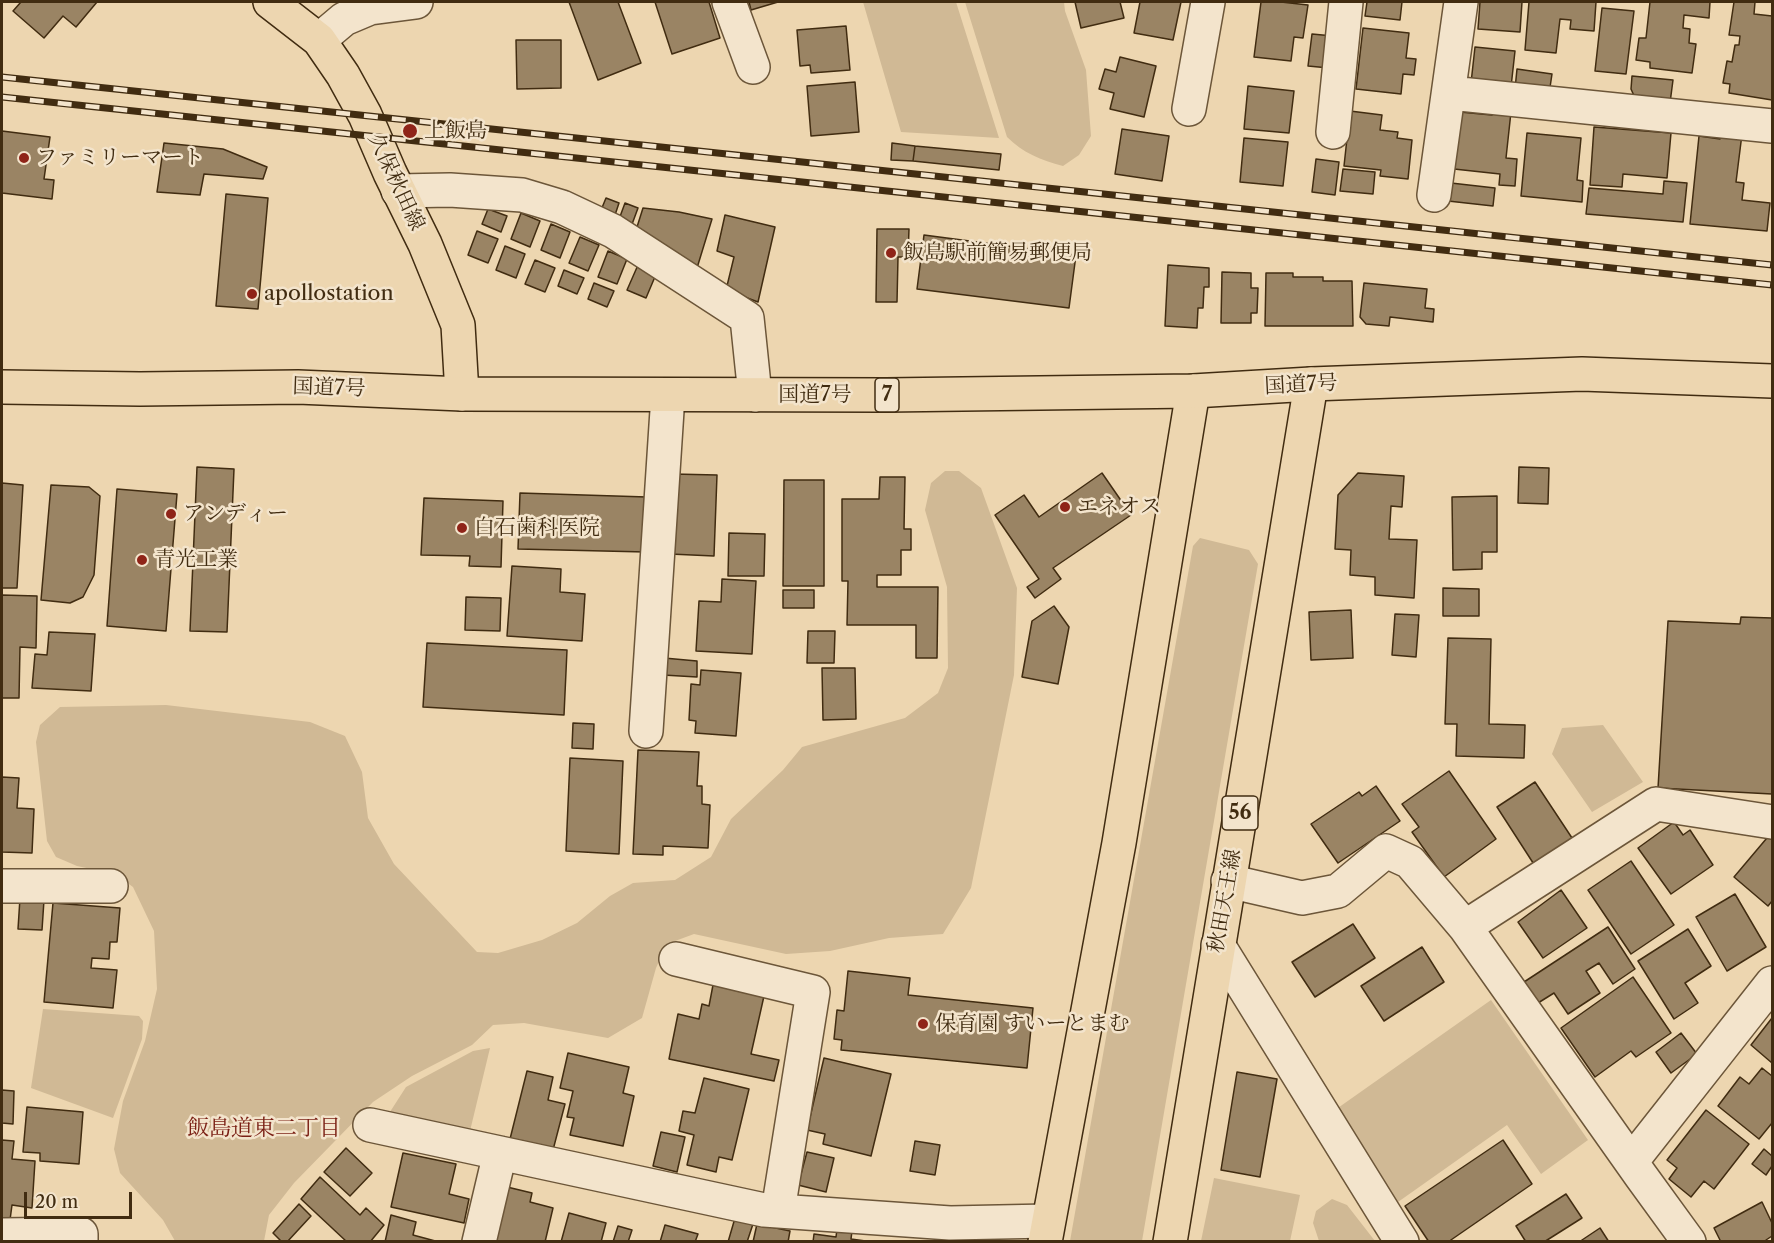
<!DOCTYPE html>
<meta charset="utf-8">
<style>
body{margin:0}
#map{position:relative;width:1774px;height:1243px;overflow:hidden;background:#edd6b0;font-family:"Libre Caslon Text",serif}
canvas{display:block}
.frame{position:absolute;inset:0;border:3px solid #412c11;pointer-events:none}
.scale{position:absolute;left:24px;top:1192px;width:108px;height:27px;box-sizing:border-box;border:3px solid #412c11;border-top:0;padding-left:8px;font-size:18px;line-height:21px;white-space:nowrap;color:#412c11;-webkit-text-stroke:4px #f3e4cc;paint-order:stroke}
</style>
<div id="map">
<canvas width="1774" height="1243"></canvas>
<div class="frame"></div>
<div class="scale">20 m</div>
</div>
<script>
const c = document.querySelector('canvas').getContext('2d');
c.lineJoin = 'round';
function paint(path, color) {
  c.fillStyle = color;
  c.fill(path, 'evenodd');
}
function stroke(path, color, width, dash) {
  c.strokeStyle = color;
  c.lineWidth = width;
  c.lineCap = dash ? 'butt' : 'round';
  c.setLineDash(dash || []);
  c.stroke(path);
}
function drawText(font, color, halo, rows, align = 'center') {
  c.font = font + ' "Libre Caslon Text","Noto Serif JP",serif';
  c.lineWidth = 5;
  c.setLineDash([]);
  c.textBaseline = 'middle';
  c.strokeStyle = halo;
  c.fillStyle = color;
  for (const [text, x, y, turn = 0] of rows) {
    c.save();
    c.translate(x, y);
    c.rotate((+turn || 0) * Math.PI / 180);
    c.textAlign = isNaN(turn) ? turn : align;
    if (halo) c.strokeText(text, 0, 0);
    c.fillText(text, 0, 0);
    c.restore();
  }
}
paint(new Path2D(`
 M863 2H956L999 138 901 132Z
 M965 2H1064L1065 11 1086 70 1091 136 1079 155 1063 166C1041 160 1023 153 1007 137Z
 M945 471H959L981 488 1017 588 1014 675 971 888 943 934 889 938 830 951 786 954 694 934 667 944 656 968 642 1018 608 1038 524 1023 493 1025 472 1045 412 1076 373 1102 294 1183 269 1215 264 1241H175L163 1220 120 1173 114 1149 123 1101 145 1041 157 989 154 931 133 887 115 874 77 866 56 857 47 841 36 742 40 725 60 707 166 705 310 722 345 736 362 772 368 818 394 864 477 952 498 953 542 940 577 923 610 896 633 883 675 880 711 857 731 819 783 770 802 747 905 718 938 693 948 668 947 587 925 510 931 483Z
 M1200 538 1249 550 1258 564 1142 1241H1070L1193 546Z
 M1603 725 1643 782 1592 812 1552 754 1562 728Z
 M1491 1000 1588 1140 1541 1174 1507 1125 1398 1202 1335 1110Z
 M43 1009 139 1016 143 1021 142 1039 113 1118 31 1088Z
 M490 1048 470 1131 388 1115 406 1087 473 1051Z
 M1214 1178 1300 1195 1290 1241H1201Z
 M1332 1199 1347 1205 1375 1241H1319L1313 1223 1316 1211Z`), '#d0b995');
const building = new Path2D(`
 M21 2H97L76 27 63 16 44 38 13 11Z
 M569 2H618L641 63 598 80Z
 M655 2H709L720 38 672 54Z
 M749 2H778L751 10Z
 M1075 2H1120L1124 18 1081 28Z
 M1140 2H1181L1173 40 1134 33Z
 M1261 2H1281L1308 5 1303 38 1294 37 1291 61 1254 57Z
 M1367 2H1402L1400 20 1365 16Z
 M1480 2H1522L1520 32 1478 29Z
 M1529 2H1596L1594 31 1570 29 1571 20 1560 19 1556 53 1525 50Z
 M1650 2H1710L1709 18 1684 15 1683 28 1690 29 1689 43 1696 44 1692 73 1650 68V62L1636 60 1639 38H1646Z
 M1734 2H1755L1754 14 1772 16V100L1729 93 1730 84 1723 83 1727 61 1732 62 1735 45H1739L1740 36 1729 35Z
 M1602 8 1634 11 1626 74 1595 71Z
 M846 26 850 70 811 73 810 65 800 66 797 30Z
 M1363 28 1409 33 1406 58 1416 59 1414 75 1403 74 1401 94 1356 89Z
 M1312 34 1333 36 1329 68 1308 66Z
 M516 40H561V88L517 89Z
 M1475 47 1515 51 1511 87 1471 83Z
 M1120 57 1156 66 1144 117 1110 109 1114 93 1099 89 1105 69 1116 72Z
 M1517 69 1552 74 1549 94 1515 89Z
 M1632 76 1673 80 1670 103 1635 98 1631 89Z
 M855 82 859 132 811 136 807 86Z
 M1248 86 1294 91 1289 133 1244 129Z
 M1493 110 1511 112 1506 158 1517 159 1515 186 1499 185 1500 174 1454 169 1460 112 1492 115Z
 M1350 111 1382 115 1380 130 1398 132 1397 138 1412 140 1408 179 1380 176 1381 170 1344 166Z
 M1594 127 1671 133 1667 178 1623 174 1622 187 1590 185Z
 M1122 129 1169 136 1162 181 1115 174Z
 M2 131 50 137 44 179 54 180 52 199 2 193Z
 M1721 131 1742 134 1736 182 1744 183 1742 200 1770 203 1767 231 1690 224 1699 136 1720 139Z
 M1527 133 1581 138 1577 180 1583 181 1582 202 1521 196Z
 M1244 138 1288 142 1283 186 1240 182Z
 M164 143 223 149 267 167 263 179 204 174 200 195 157 192Z
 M892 143 915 146 913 161 891 160Z
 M915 146 1001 154 999 170 913 161Z
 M1316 159 1339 162 1335 195 1312 192Z
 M1343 169 1375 172 1373 194 1340 191Z
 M1664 181 1687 183 1683 222 1586 214 1589 188 1663 194Z
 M1451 183 1495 188 1493 206 1448 201Z
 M226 194 268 198 258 309 216 306Z
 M606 198 619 203 613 221 599 215Z
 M625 203 638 208 631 227 618 222Z
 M643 208 679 212 712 219 697 268 637 227Z
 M488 209 507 216 501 232 482 224Z
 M521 213 540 221 530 247 511 239Z
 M725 215 775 227 758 302 726 290 734 257 717 251Z
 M551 224 570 232 560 258 541 250Z
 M877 229H909L908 257H898L897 302H876Z
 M477 231 498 239 488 263 468 255Z
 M924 235 1076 255 1069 308 917 289Z
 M580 237 599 245 588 271 569 263Z
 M505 246 525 254 516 278 496 270Z
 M608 251 627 259 617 284 598 277Z
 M535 260 555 268 545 292 525 284Z
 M638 265 657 272 646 298 627 290Z
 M1168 265 1209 268V287H1204L1203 308H1198L1197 328 1165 326Z
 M564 270 584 278 577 294 558 286Z
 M1222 272 1251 273V288H1258L1257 313H1251V323H1221Z
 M1266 273H1293V277H1323V281H1352L1353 326H1265Z
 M594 283 614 291 607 307 588 299Z
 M1364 283 1427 289 1425 308 1434 309 1433 322 1390 317 1389 326 1366 324 1360 317Z
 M197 467 234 469 227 632 190 631Z
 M1519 467 1549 468 1548 504 1518 503Z
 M1102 473 1131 515 1053 568 1061 579 1035 598 1027 587 1039 579 995 515 1024 495 1039 517Z
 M1358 473 1404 476 1402 507 1391 506 1389 539 1417 540 1414 598 1375 595V577L1350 575 1351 550 1335 549 1338 495Z
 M673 474 717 475 714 556 670 554Z
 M880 477H905L904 529H911V550H901V575H877V587H938L937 658H916V625H847L848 581H842V499H879Z
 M784 480H824V586H783Z
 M2 483 23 485 17 588H2Z
 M51 485 89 487 100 496 94 575 83 597 70 603 41 600Z
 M117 489 177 494 166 631 107 626Z
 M520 493 647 497 646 552 518 549Z
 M1497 496V552H1482V569L1453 570 1452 497Z
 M424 498 503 501 501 567 469 566 470 556 421 555Z
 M729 533 765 534 764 576H728Z
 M512 566 561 569 560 592 585 594 582 641 507 636Z
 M722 579 756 581 752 654 696 651 699 601 721 602Z
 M1443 588 1479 589V616H1443Z
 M783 590H814V608H783Z
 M2 595 37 596 36 648 20 647 19 698H2Z
 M466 597 501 598 500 631 465 630Z
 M1054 606 1069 627 1058 684 1022 677 1032 621Z
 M1351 610 1353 658 1311 660 1309 612Z
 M1395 614 1419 615 1416 657 1392 655Z
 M1741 617 1772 618V794L1658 788 1668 621 1740 624Z
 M808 631H835L834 663H807Z
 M49 632 95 634 91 691 32 688 35 654 47 655Z
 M1448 638 1491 639 1489 724 1525 725 1524 758 1456 756 1457 724H1445Z
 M427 643 567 650 564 715 423 707Z
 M664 658 697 661V677L663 675Z
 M822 668H855L856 719 823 720Z
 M701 670 741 673 736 736 695 733 696 721 689 720 691 684 700 685Z
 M573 723 594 724 593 749 572 748Z
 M638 750 699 752 697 786H702V804L710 805 708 848 663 846V855L633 854Z
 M570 758 623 761 619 854 566 851Z
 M1449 771 1496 839 1444 877 1412 832 1419 827 1402 804Z
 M2 777 19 778 17 808 34 809 32 853 2 852Z
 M1535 782 1576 844 1537 869 1497 807Z
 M1376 786 1400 821 1338 863 1311 824 1359 792 1362 796Z
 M1674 822 1683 835 1690 830 1713 865 1671 894 1638 848Z
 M1772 832V901L1768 906 1734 877Z
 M1631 861 1674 925 1631 954 1588 890Z
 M1561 890 1587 928 1543 958 1518 922Z
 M1735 894 1766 947 1727 971 1696 917Z
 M20 898 44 900 42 930 18 929Z
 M53 903 120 908 117 942H110L109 959 92 958 91 968 117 970 113 1008 44 1002Z
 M1353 924 1375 958 1315 997 1292 962Z
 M1608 927 1635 969 1613 984 1599 963 1586 971 1600 993 1568 1014 1554 993 1538 1003 1524 982Z
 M1688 929 1711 966 1685 983 1698 1003 1674 1019 1638 961Z
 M1422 947 1444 982 1384 1021 1361 986Z
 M848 971 910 978 908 995 1033 1008 1027 1068 841 1050 842 1040 834 1039 837 1010 844 1011Z
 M1633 977 1671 1033 1636 1057 1631 1051 1595 1077 1561 1028Z
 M713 985 764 996 751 1054 779 1060 774 1081 669 1059 678 1014 699 1019 702 1004 709 1006Z
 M1772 1018V1063L1751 1045Z
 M1681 1033 1697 1054 1671 1073 1656 1052Z
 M568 1053 629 1067 623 1093 634 1096 623 1146 570 1135 574 1118 567 1117 573 1091 560 1088Z
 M824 1058 891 1074 871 1156 823 1144 825 1134 807 1130Z
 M1762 1068 1772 1076V1123L1759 1139 1718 1106 1740 1077 1749 1084Z
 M527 1071 553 1077 548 1100 565 1104 553 1150 510 1139Z
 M1237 1072 1277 1079 1260 1177 1221 1170Z
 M704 1078 749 1089 732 1160 719 1157 716 1172 687 1165 694 1135 679 1131 683 1111 695 1113Z
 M2 1090 14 1091 13 1124 2 1123Z
 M27 1107 83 1112 79 1164 40 1161V1153L23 1152Z
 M1706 1110 1749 1144 1714 1189 1704 1181 1691 1197 1669 1179 1677 1168 1667 1160Z
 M661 1132 685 1137 677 1172 653 1166Z
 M2 1140 14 1141 12 1159 35 1161 32 1208 12 1205 10 1220 2 1219Z
 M1503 1140 1532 1184 1448 1242H1429L1405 1206Z
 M915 1141 940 1145 935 1175 910 1171Z
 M346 1148 372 1173 350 1196 324 1172Z
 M1764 1149 1772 1156V1166L1766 1175 1752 1164Z
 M807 1152 834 1158 826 1192 798 1185Z
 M403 1153 456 1164 449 1194 469 1199 464 1223 391 1207Z
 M320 1177 360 1215 366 1208 384 1225 370 1242H347L301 1199Z
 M503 1186 532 1193 530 1202 553 1208 545 1242H490Z
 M1566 1194 1582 1218 1544 1242H1526L1516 1226Z
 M1762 1202 1772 1223V1236L1766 1240 1767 1242H1721L1714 1228Z
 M299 1204 311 1216 287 1242H282L273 1233Z
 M569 1213 606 1223 601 1242H561Z
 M391 1215 416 1222 413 1235 439 1242H385Z
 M735 1218 753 1224 747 1242H728Z
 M757 1224 790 1231 788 1242H753Z
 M665 1225 698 1234 695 1242H660Z
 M618 1226 632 1230 628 1242H613Z
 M1600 1228 1609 1242H1579Z
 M837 1229 852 1231 851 1239 873 1242H813L814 1234 836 1237Z`);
paint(building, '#9a8464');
stroke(building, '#412c11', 1.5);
const minor = new Path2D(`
 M729 2 753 67
 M319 40 344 19 370 8 416 2
 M1450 93 1772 126
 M1189 109 1208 2
 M1333 132 1346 2
 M398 191 450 190 522 195 562 207 613 231 747 318 755 395
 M1434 195 1461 2
 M646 731 668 395
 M1228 881 1302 898 1338 891 1386 851 1410 862 1465 927 1641 1176 1689 1242
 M2 886H111
 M1465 927 1656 804 1772 822
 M1218 945 1402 1242
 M676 959 813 992 778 1211
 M370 1125 764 1210 950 1223 1048 1221
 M1631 1162 1772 983
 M2 1235 81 1234V1242
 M479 1242 500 1153`);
const major = new Path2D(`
 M270 2 319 40 343 75 365 115 390 173 425 244 458 325 462 394
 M1045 1242 1119 843 1193 391
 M1170 1242 1311 384`);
const highway = new Path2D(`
 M2 387 140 389 298 387 462 394 886 395 1193 391 1311 384 1582 374 1772 381`);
stroke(minor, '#6c5639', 36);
stroke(major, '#412c11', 36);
stroke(highway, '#412c11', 36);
stroke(minor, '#f3e4cc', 33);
stroke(major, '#edd6b0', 33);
stroke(highway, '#edd6b0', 33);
const rail = new Path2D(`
 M2 77 1772 265
 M2 97 1772 285`);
stroke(rail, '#412c11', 7);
stroke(rail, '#f3e4cc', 4.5, [14]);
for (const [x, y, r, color] of [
 [410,131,8,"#8f2418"],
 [24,158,6,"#8f2418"],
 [891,253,6,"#8f2418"],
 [252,294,6,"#8f2418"],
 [1065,507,6,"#8f2418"],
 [171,514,6,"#8f2418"],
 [462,528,6,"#8f2418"],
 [142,560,6,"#8f2418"],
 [923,1024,6,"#8f2418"]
]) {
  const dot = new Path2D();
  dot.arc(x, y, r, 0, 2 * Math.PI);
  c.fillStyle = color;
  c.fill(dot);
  stroke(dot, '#f3e4cc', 2);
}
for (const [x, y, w] of [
 [887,395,24],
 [1240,813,36]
]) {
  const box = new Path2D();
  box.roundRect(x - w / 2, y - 17, w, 34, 4.5);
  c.fillStyle = '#f3e4cc';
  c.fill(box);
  stroke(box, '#412c11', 1.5);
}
drawText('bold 20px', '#412c11', null, [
 ["7",887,395],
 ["56",1240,813]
]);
drawText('21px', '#412c11', '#f3e4cc', [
 ["上飯島",424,131],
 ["ファミリーマート",36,158],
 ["飯島駅前簡易郵便局",903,253],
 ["apollostation",264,294],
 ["エネオス",1077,507],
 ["アンディー",183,514],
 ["白石歯科医院",474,528],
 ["青光工業",154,560],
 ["保育園 すいーとまむ",935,1024]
], 'left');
drawText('21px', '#412c11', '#f3e4cc', [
 ["久保秋田線",396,182,65],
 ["国道7号",1301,385,-3],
 ["国道7号",329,388,2],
 ["国道7号",815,395],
 ["秋田天王線",1225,901,-80]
]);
drawText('22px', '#7a1f14', '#f3e4cc', [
 ["飯島道東二丁目",264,1129]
]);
</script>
